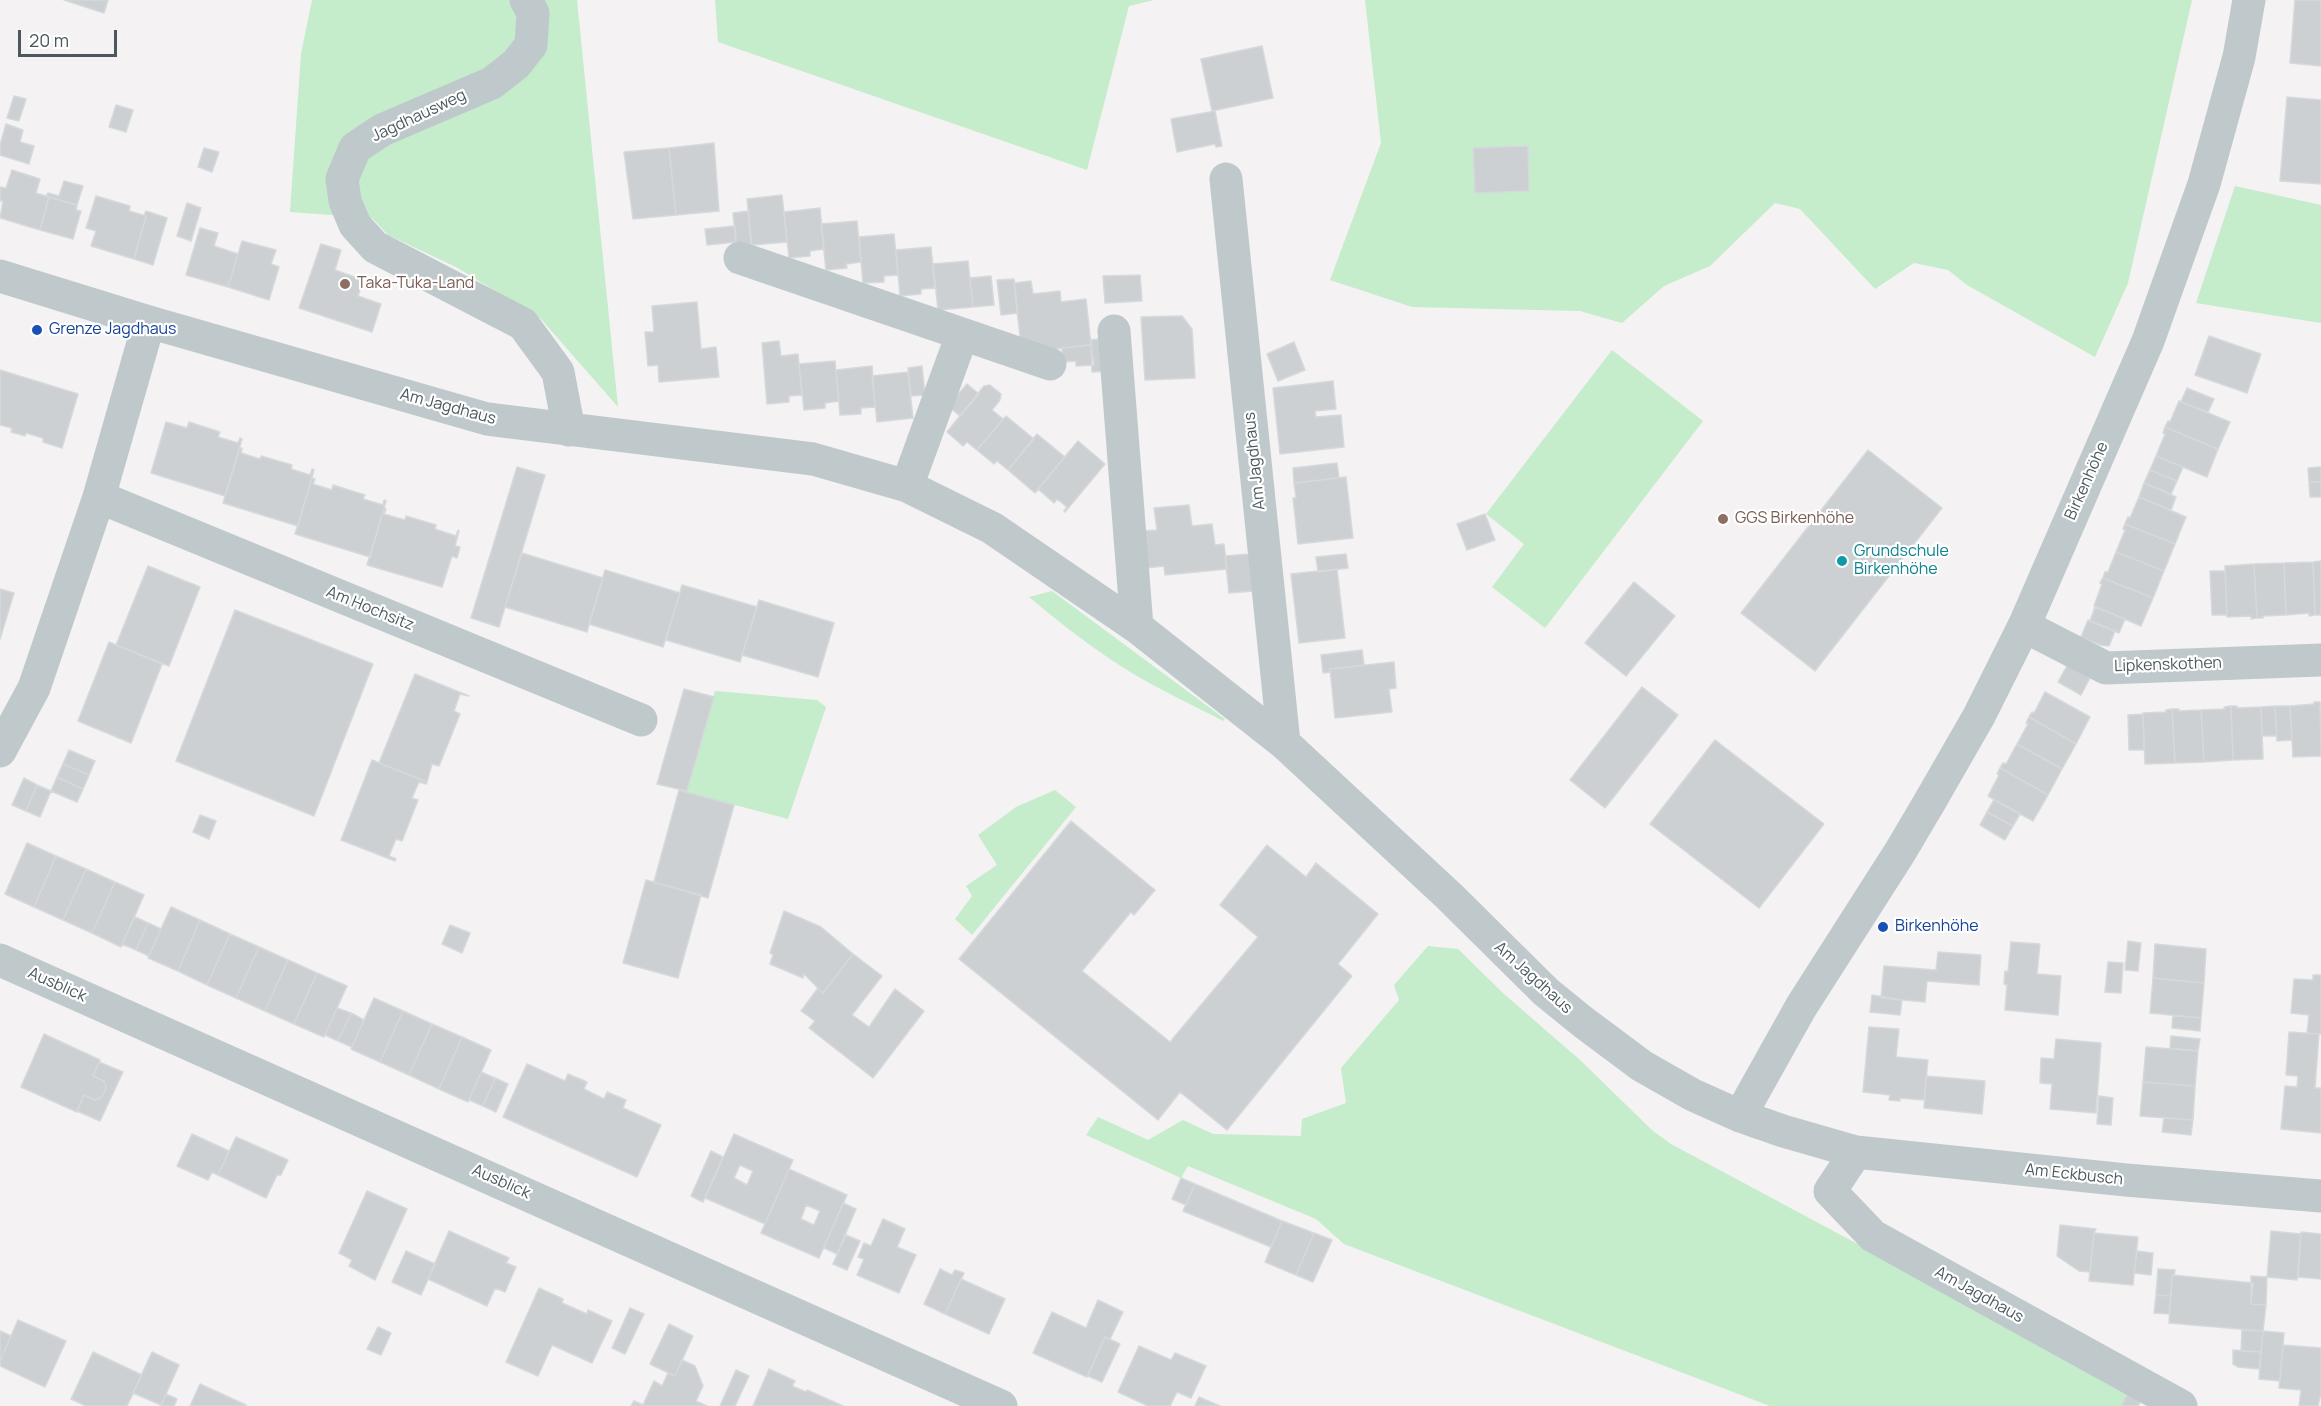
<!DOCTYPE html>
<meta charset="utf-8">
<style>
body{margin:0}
#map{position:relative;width:2321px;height:1406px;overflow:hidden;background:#f4f2f2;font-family:Manrope,sans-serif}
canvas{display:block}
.scale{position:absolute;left:18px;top:30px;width:99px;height:27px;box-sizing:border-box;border:3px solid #4b595d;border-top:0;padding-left:8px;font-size:18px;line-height:21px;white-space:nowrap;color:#4b595d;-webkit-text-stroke:4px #fff;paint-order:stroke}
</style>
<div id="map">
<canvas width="2321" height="1406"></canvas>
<div class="scale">20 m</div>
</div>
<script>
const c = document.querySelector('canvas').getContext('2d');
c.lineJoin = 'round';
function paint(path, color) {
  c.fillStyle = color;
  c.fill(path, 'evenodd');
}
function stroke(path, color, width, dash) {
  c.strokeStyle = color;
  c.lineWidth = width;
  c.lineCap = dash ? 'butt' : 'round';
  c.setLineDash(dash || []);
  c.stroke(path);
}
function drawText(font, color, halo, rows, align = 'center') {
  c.font = font + ' Manrope,sans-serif';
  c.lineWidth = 4.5;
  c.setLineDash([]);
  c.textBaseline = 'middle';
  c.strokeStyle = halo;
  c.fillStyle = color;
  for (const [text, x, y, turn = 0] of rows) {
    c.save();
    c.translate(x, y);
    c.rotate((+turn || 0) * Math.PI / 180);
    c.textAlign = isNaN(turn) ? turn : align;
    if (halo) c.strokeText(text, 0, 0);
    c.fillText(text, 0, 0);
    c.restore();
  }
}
paint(new Path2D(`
 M312 0H577L618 407 541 319 456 267 388 235 372 218 290 212 301 54Z
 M715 0H1154L1129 6 1087 170 718 42Z
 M1365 0H2192L2128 283 2095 357 1967 285 1948 270 1914 263 1875 289 1800 209 1775 203 1710 266 1664 286 1622 323 1580 311 1412 307 1330 280 1381 143Z
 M2235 186 2321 205V323L2196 303Z
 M1612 350 1703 421 1545 628 1492 587 1524 544 1486 514Z
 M1052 591 1225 719 1223 721C1185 701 1145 683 1110 659 1082 640 1055 619 1029 597Z
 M715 691 817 700 826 707 788 819 686 792Z
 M1055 790 1076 807 972 935 955 919 972 896 966 886 997 865 978 835 1016 807Z
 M1428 946 1458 949 1504 994 1580 1060 1653 1131 1671 1144 2130 1390 2121 1406H1770L1344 1244 1316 1219 1188 1166 1181 1178 1086 1135 1098 1117 1148 1140 1183 1120 1213 1134 1301 1136 1302 1119 1346 1103 1341 1068 1399 1000 1394 985Z`), '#c5eccb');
const building = new Path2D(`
 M64 0H108L104 13Z
 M2295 0H2321V66L2290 63Z
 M1262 46 1273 98 1212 111 1201 59Z
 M14 96 26 99 19 121 7 118Z
 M2287 97 2321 100V184L2280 181Z
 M116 105 133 110 126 132 109 127Z
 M1215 111 1222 146 1216 147 1215 144 1177 152 1171 119Z
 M6 124 23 130 20 142 34 146 29 164 0 155V145Z
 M714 143 719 211 676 215 669 148Z
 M1528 146 1529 191 1475 193 1473 148Z
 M204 148 219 152 212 172 198 167Z
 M669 148 676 215 633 219 624 152Z
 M12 170 40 179 36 193 49 197 40 230 0 218 3 201H0V187L6 188Z
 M64 181 83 186 77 205 46 196 48 193 59 196Z
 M782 195 787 242 752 245 747 199Z
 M96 196 130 206 129 211 146 216 134 259 91 246 96 231 86 228Z
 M49 197 77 205 76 210 81 211 73 239 40 230Z
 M187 203 201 208 191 241 177 236Z
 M820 208 824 249 810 251V256L789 258 784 212Z
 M146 211 167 218 153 265 134 259 146 216 144 215Z
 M748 211 751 244 736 245 733 213Z
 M857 221 861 262 846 264 847 268 826 270 821 224Z
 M735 226 736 242 707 245 705 229Z
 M200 228 218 233 214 246 238 254 228 287 186 275Z
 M894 234 898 275 884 276V282L863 283 859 237Z
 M242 241 276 250 271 264 279 267 269 300 228 287Z
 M321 244 341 250 335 270 363 280 358 296 381 304 372 332 299 308Z
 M931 247 935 288 921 289V294L900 296 896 250Z
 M968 261 973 307 938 310 933 264Z
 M1140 275 1142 301 1105 303 1103 276Z
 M991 276 994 305 973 307 970 278Z
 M1014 279 1018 313 1001 315 997 280Z
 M1031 281 1033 294 1060 291 1061 302 1086 299 1091 345 1037 351 1021 346 1014 283Z
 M697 302 701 349 716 347 719 377 659 382 658 365 648 366 645 332H654L652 306Z
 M1182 316 1192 329 1195 378 1145 380 1141 317Z
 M2209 336 2261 354 2247 393 2195 375Z
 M1106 338 1109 371 1092 372 1091 340Z
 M779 341 781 356 798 354 802 395 789 396V402L767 404 762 343Z
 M1294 342 1305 370 1278 381 1267 354Z
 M1091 345 1094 365 1076 366V361L1063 362 1062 348Z
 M835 361 839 401 825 403V408L804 410 799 364Z
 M872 366 875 407 861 408V414L840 415 836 370Z
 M922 366 925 395 911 396 908 368Z
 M0 370 78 394 62 448 43 442V438L26 433 25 436 11 432 12 428 0 425Z
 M908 372 913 418 877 422 872 376Z
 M1333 381 1336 409 1315 411 1316 417 1341 415 1344 447 1280 454 1273 388Z
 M967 384 979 394 960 416 948 406Z
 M990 385 1001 394 1000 400 992 410 1003 419 977 450 967 442 963 446 947 432 984 386Z
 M2187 388 2214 399 2208 412 2181 402Z
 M2179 401 2230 422 2218 449 2165 427 2168 421 2170 422Z
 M1006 416 1034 439 1008 470 997 461 994 464 977 450Z
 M166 422 187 428 189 422 220 432 218 437 238 443 240 438 242 439 225 496 151 473Z
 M2165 427 2218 449 2207 477 2156 456 2165 434 2163 433Z
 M1037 434 1065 457 1035 493 1008 470Z
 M1078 441 1105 464 1065 512 1064 511 1067 507 1057 499 1054 503 1038 489Z
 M240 448H242L241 453 260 459 261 456 292 465 291 469 310 475 312 469 314 470 298 526 223 503Z
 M1868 450 1942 508 1815 671 1741 613Z
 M2156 456 2183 467 2177 481 2150 470Z
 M1337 463 1339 478 1294 483 1293 468Z
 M517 467 545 475 499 627 471 618Z
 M2321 467V482H2309L2308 468Z
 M2150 470 2177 481 2171 494 2144 483Z
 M1346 477 1353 538 1298 544 1293 498H1296L1294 483Z
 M312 478 315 479 313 484 332 490 333 485 365 495 363 499 383 505 384 500 386 501 370 557 295 534Z
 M2309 482H2321V497H2310Z
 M2144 483 2176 497 2171 510 2139 497Z
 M2139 497 2186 517 2175 544 2125 524 2128 517 2130 518Z
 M1189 505 1192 526 1212 524 1215 545 1224 544 1227 569 1165 575 1164 566 1146 568 1141 531 1157 530 1154 508Z
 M384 508 386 509 384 514 405 520 406 516 436 525 435 529 456 536 458 530 459 531 455 546 460 547 457 558 452 556 442 587 367 565Z
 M1485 514 1495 540 1467 550 1457 524Z
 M2125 524 2175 544 2164 571 2116 552 2125 530 2123 529Z
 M2116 552 2164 571 2153 598 2103 578 2105 572H2108Z
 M522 553 603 578 587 632 505 607Z
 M1250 554 1254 591 1229 593 1225 556Z
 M1346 554 1348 568 1318 572 1316 557Z
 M2321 561V615H2315L2313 562Z
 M2313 562 2315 615 2309 616V613L2286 615 2284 563Z
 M2284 563 2286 615 2263 616V618H2257L2254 564Z
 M2254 564 2257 618 2251 619V616L2227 617 2225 566Z
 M148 566 200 587 169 666 116 645Z
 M1337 569 1345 638 1299 643 1291 574Z
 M605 570 680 593 663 647 589 624Z
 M2210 571H2225L2227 615H2212Z
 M2103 578 2153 598 2141 626 2094 606 2102 584 2100 583Z
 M1634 582 1675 616 1626 676 1585 643Z
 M682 585 757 607 740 662 666 640Z
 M0 589 14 593 0 639Z
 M759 600 834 623 818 677 742 655Z
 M2095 607 2125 619 2119 633 2090 621Z
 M235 610 373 664 314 816 176 761Z
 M2088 620 2115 631 2109 646 2100 645 2081 637Z
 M109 642 162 664 131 743 78 721Z
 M1362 650 1364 665 1330 669V672L1323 673 1321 655Z
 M1394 662 1396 688 1389 689 1392 712 1335 718 1330 669Z
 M2068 664 2091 676 2081 695 2058 682Z
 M415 674 469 696 460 694 454 711 460 714 439 766 432 764 427 782 379 763Z
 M1642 687 1678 715 1605 808 1570 780Z
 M684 689 714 697 687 791 657 784Z
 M2045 692 2090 717 2076 744 2029 717 2032 712 2034 713Z
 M2314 702H2320L2321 756 2293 757 2290 706 2314 704Z
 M2231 706 2233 760 2204 762 2201 710 2225 709 2224 707Z
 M2231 706H2237V708L2261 707 2263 759 2233 760Z
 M2275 706 2277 736H2262L2261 707Z
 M2275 706H2290L2292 740 2277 741Z
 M2172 709 2175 763 2145 764 2143 713 2166 712V710Z
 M2172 709H2179V711L2201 710 2204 762 2175 763Z
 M2143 714 2144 750H2129L2128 715Z
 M2029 717 2076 744 2062 769 2017 744 2028 724 2026 723Z
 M1715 740 1824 824 1759 908 1650 824Z
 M2017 744 2062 769 2048 795 2000 768 2003 763 2006 764Z
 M69 750 95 761 89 775 63 764Z
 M372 760 427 782 426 784 419 782 412 798 418 800 402 841 396 839 389 856 396 859 395 861 341 840Z
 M63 764 89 775 83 789 57 777Z
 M2000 768 2048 795 2033 821 1988 796 1999 775 1997 774Z
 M57 777 83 789 77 802 51 791Z
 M24 778 37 785 26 811 12 805Z
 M37 785 51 791 40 817 26 811Z
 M679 790 734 805 708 898 654 882Z
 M1994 800 2020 814 2013 826 1987 812Z
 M1987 812 2013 826 2005 840 1980 825Z
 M200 815 216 821 209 839 193 832Z
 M1071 821 1155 890 1134 915 1131 912 1082 971 1170 1042 1258 937 1220 905 1267 845 1306 877 1316 863 1378 914 1338 964 1352 976 1227 1130 1180 1092 1158 1120 959 959Z
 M27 843 56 856 34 907 5 894Z
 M56 856 86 869 63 920 34 907Z
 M86 869 115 882 92 933 63 920Z
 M646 880 701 895 678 978 623 963Z
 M115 882 144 895 121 947 92 933Z
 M171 907 200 920 178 971 148 958Z
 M784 911 821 927 853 954 823 993 804 974 803 978 770 964 773 955 770 953Z
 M135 917 148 923 136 950 122 944Z
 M200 920 230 934 207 985 178 971Z
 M148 923 161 929 149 956 136 950Z
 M450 925 470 933 462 953 442 944Z
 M230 934 259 947 236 998 207 985Z
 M2128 941 2141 943 2138 971 2125 970Z
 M2011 942 2040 944 2037 974 2061 976 2058 1015 2005 1010 2007 985 2004 984 2005 971 2008 972Z
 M2155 944 2206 949 2204 983 2153 978Z
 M259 947 288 960 265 1011 236 998Z
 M1938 952 1981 955 1979 985 1927 981 1925 1002 1881 998 1884 966 1936 970Z
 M853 954 882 976 852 1015 869 1027 895 989 924 1011 873 1078 809 1028 815 1021 801 1011 818 988 823 993Z
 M288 960 317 973 294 1024 265 1011Z
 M2108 962 2123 963 2121 993 2105 992Z
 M317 973 347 986 324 1037 294 1024Z
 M2313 975H2321V1034L2307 1033 2309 1015 2291 1013 2294 979 2313 980Z
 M2153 978 2204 983 2201 1018 2150 1013Z
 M1872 995 1902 1000 1900 1015 1870 1012Z
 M374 998 403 1011 380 1062 351 1049Z
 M337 1008 351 1013 338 1041 325 1035Z
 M403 1011 432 1024 409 1075 380 1062Z
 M351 1013 364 1020 352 1047 338 1041Z
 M2173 1015 2201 1018 2200 1031 2172 1028Z
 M432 1024 462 1037 439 1089 409 1075Z
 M1869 1027 1899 1029 1896 1057 1928 1060 1924 1100 1900 1098V1101L1889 1100 1890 1095 1863 1092Z
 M2289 1032 2319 1034 2315 1088H2321V1133L2281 1129 2285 1086 2297 1087 2298 1076 2286 1075Z
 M44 1034 100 1060 93 1076 104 1081 106 1088 102 1097 95 1100 84 1095 77 1112 21 1087Z
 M2171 1036 2200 1039 2198 1051 2170 1048Z
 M462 1037 491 1050 468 1102 439 1089Z
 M2056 1039 2101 1043 2096 1113 2050 1109 2052 1084 2040 1083 2041 1058 2054 1059Z
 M2146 1047 2198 1051 2195 1086 2143 1082Z
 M99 1062 123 1072 100 1121 77 1111 84 1095 95 1100 102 1097 106 1088 104 1081 93 1076Z
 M527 1064 565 1081 568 1074 587 1082 584 1089 604 1099 607 1092 626 1100 623 1108 661 1125 637 1177 503 1117Z
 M481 1072 495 1078 483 1106 469 1100Z
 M1926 1076 1985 1081 1982 1114 1924 1108Z
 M495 1078 508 1084 496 1112 483 1106Z
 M2143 1082 2195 1086 2193 1120 2140 1116Z
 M2099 1096 2113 1098 2111 1125 2097 1124Z
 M2164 1118 2193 1120 2191 1135 2162 1132Z
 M192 1134 229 1151 218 1175 212 1172 208 1180 177 1166Z
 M734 1134 793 1160 765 1224 705 1198ZM740 1165 753 1171 747 1185 734 1178Z
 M236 1137 288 1160 281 1175H277L266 1198 218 1175Z
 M711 1151 723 1157 703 1202 691 1196Z
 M789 1169 847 1195 819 1258 761 1233ZM806 1205 820 1211 814 1225 801 1219Z
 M1181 1178 1195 1184 1186 1205 1172 1199Z
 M1195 1184 1282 1221 1271 1247 1183 1211Z
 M367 1191 407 1209 375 1280 349 1266 352 1260 339 1253Z
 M843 1203 856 1209 837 1254 824 1248Z
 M883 1219 905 1229 897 1247 916 1255 899 1293 857 1275 864 1259 858 1257 864 1243 871 1246Z
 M1282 1221 1314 1233 1296 1275 1265 1262Z
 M2060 1225 2096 1229 2094 1233 2090 1272 2079 1271 2057 1256Z
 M449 1231 509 1258 506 1263 516 1267 505 1292 495 1288 487 1306 428 1279Z
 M2271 1231 2301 1234 2297 1280 2267 1277Z
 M2301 1232 2321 1234V1279L2298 1277Z
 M1314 1233 1332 1240 1313 1282 1296 1275Z
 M2094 1233 2138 1237 2133 1285 2089 1281Z
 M846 1235 860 1241 847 1270 833 1264Z
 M406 1251 435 1264 421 1295 392 1282Z
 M2137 1251 2153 1253 2151 1275 2134 1273Z
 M940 1269 952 1275 955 1270 964 1273 945 1314 924 1304Z
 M2158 1269 2175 1270 2174 1275H2172L2171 1296 2156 1295Z
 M2172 1275 2253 1283 2251 1304 2266 1305 2263 1331 2169 1323Z
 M2251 1276 2267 1277 2266 1305 2251 1304Z
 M961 1279 1005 1299 989 1334 945 1314Z
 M539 1288 563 1299 562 1303 587 1314 588 1310 612 1321 592 1363 552 1345 538 1376 506 1362Z
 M2156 1295 2171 1296 2169 1314 2154 1313Z
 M1098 1300 1123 1312 1110 1339 1105 1337 1087 1377 1033 1353 1052 1312 1086 1328Z
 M630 1308 644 1314 625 1354 612 1348Z
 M18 1320 66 1341 45 1387 0 1366V1361Z
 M669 1324 693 1336 675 1376 650 1364Z
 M378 1327 391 1333 381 1355 367 1349Z
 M2242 1330 2263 1331 2261 1352 2241 1351Z
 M0 1331 11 1336 0 1361Z
 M2263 1331 2284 1333 2280 1381 2259 1379Z
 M1105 1337 1120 1344 1102 1382 1088 1376Z
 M2283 1345 2321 1348V1393L2318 1406H2299L2301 1390 2279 1388Z
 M1139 1346 1171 1360 1175 1353 1206 1366 1191 1398 1177 1392 1170 1406H1148L1118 1392Z
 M2233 1350 2261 1352 2259 1369 2238 1367 2233 1364Z
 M93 1352 142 1375 127 1406H86L71 1399Z
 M152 1352 179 1365 161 1405 133 1393Z
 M682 1360 695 1366 703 1386 696 1401 707 1406H631L634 1401 643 1405 654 1381 662 1386 668 1373 675 1376Z
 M769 1369 795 1381 792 1386 806 1392 807 1390 843 1406H753Z
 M736 1370 749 1376 735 1406H720Z
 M200 1384 246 1405V1406H190Z
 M2128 1393 2142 1400 2138 1406H2121Z
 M166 1394 177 1399 174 1406H160Z
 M1199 1397 1220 1406H1195Z`);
paint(building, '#ccd0d2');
stroke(building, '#d6d9dc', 1.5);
stroke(new Path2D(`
 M526 0 533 13 531 45 516 64 492 83 382 130 355 148 342 179 345 201 355 225 375 247 523 324 558 372 569 430
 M1226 179 1284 743
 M740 258 1050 364
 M0 276 149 322 487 419 813 459 907 486 992 528 1137 627 1284 743 1449 896 1546 992 1583 1022 1642 1066 1693 1095 1740 1116 1783 1131 1856 1152 2126 1180 2321 1196
 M1114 331 1137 627
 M907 486 962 335
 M99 497 641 720
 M2024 626 2106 668 2321 660
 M0 751 34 688 99 497 149 322
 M0 960 1001 1406
 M1740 1116 1801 1007 1900 852 1929 803 1979 716 2024 626 2148 341 2204 184 2239 57 2249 0
 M1856 1152 1830 1191 1873 1236 2181 1406`), '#bfc9cc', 33);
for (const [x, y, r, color] of [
 [345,284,6,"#8d6e63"],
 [37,330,6,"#1a4fb4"],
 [1723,519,6,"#8d6e63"],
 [1842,561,6,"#0f9aa8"],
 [1883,927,6,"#1a4fb4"]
]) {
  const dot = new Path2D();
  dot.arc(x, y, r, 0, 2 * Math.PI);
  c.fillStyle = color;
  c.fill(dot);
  stroke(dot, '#fff', 2);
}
drawText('16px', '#4b595d', '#fff', [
 ["Jagdhausweg",419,116,-25],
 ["Am Jagdhaus",448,407,15],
 ["Am Jagdhaus",1255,461,-96],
 ["Birkenhöhe",2087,481,-66],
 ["Am Hochsitz",370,609,22],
 ["Lipkenskothen",2168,665,-2],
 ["Am Jagdhaus",1533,978,42],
 ["Ausblick",57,985,24],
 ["Am Eckbusch",2074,1175,6],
 ["Ausblick",501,1182,24],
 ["Am Jagdhaus",1979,1295,29]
]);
drawText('16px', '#785e54', '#fff', [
 ["Taka-Tuka-Land",357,284],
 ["GGS Birkenhöhe",1735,519]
], 'left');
drawText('16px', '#164399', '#fff', [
 ["Grenze Jagdhaus",49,330],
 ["Birkenhöhe",1895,927]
], 'left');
drawText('16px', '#0d838f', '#fff', [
 ["Grundschule",1854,552],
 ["Birkenhöhe",1854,570]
], 'left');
</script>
